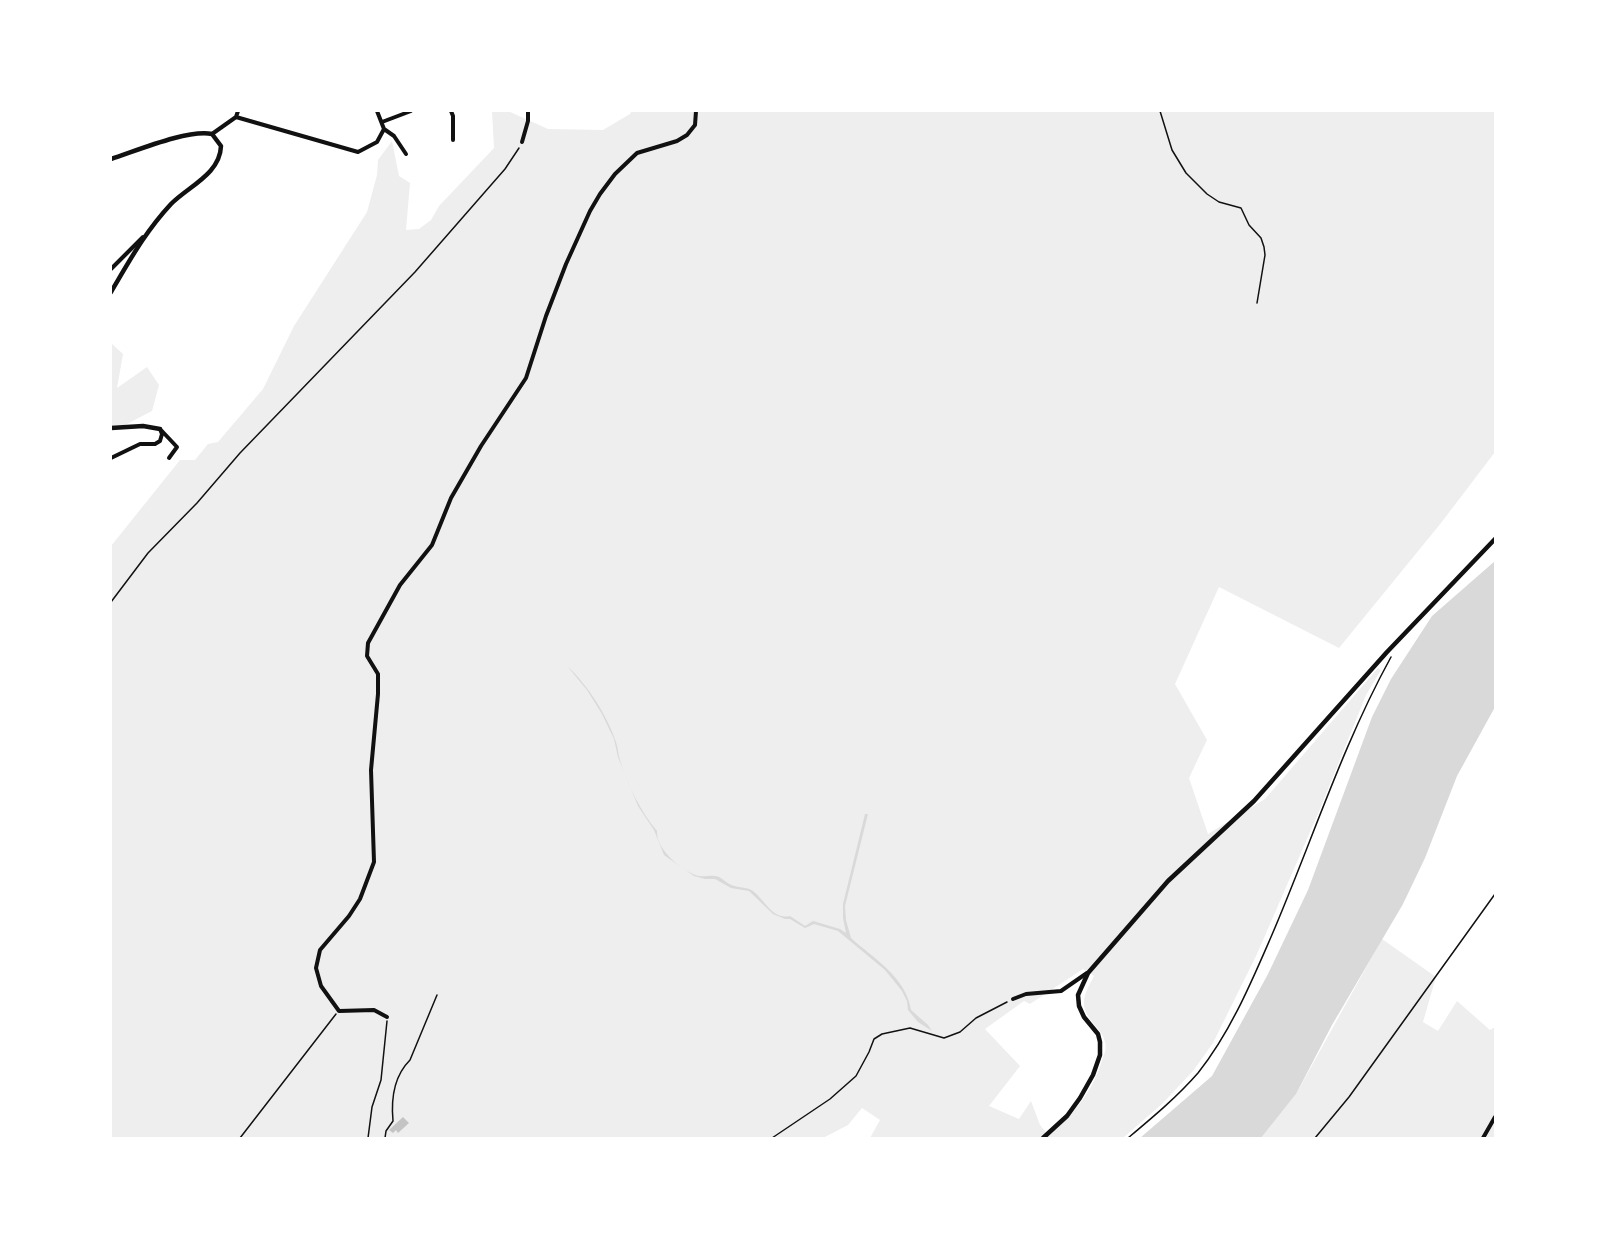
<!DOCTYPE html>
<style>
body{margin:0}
#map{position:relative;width:1606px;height:1249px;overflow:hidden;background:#fff;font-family:"Zilla Slab",serif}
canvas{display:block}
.frame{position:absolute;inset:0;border:112px solid #fff;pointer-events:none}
</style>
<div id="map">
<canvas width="1606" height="1249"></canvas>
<div class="frame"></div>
</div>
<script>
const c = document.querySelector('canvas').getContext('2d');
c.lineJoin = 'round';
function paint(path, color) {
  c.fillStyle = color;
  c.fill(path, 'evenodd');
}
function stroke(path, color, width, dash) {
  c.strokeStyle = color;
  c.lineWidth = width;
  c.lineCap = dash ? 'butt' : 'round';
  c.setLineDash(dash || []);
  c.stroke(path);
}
paint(new Path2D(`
 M492 111H508L548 129 603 130 630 114 632 111H1495V452L1441 523 1339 648 1219 587 1175 684 1207 740 1189 778 1208 834 1265 799 1378 668 1381 670 1366 695 1320 809 1257 954 1213 1043 1193 1071 1163 1103 1123 1138H870L880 1120 862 1108 848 1125 823 1138H111V546L180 460H195L208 444 218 442 263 389 294 326 367 212 377 175 378 160 392 141 399 176 410 183 406 230 419 229 431 220 439 206 494 148ZM1083 969 1094 976C1084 995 1078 1004 1093 1023 1098 1029 1103 1034 1105 1042 1107 1048 1104 1055 1102 1060 1093 1092 1073 1114 1049 1136L1040 1125 1031 1101 1019 1119 989 1106 1020 1066 985 1029 1024 1001 1030 1004Z
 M111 343 123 354 117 388 147 367 159 385 152 411 123 426 111 428Z
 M1382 939 1436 977 1423 1022 1438 1031 1457 1001 1490 1030 1495 1027V1138H1261L1296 1094Z`), '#eee');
paint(new Path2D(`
 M1495 561V707L1457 776 1425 858 1403 904 1332 1025 1296 1094 1261 1138H1140L1212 1076 1268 974 1308 890 1372 717 1391 679 1432 616Z
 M568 667C587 684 608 717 616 742 618 748 618 754 620 760 628 785 640 811 657 831 656 849 679 868 695 875 703 878 711 874 719 877 725 880 728 885 735 886 741 888 747 887 753 891 765 900 772 920 790 916L805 926 813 921 840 929 846 933 843 918V904L865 814H868L845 906 846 920 851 938C874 959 906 977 911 1010L928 1025 932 1031 918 1022 908 1010 907 1001 902 991 885 970 838 931 814 924 805 928 790 919H785L773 914 749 891 731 888 715 879H705L694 876 664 855 654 830 638 806 618 757 614 739 602 714 587 690Z`), '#d9d9d9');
paint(new Path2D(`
 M403 1117 409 1123 398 1133 396 1130 393 1133 389 1130Z`), '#c4c4c4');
stroke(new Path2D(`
 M1160 111 1172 150 1186 173 1207 194 1219 202 1241 208 1249 225 1261 238 1264 247 1265 255 1257 303
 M111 602 148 553 197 503 240 453 415 272 505 169 519 148
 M240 1138 336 1014
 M368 1138 372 1107 381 1080 387 1021
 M385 1138 386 1131 393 1121C391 1100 394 1076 410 1060L437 995
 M772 1138 830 1099 856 1076 869 1052 874 1039 882 1034 910 1028 944 1038 960 1032 976 1018 1007 1002
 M1128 1138C1153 1117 1177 1097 1198 1073 1230 1033 1251 983 1271 937 1311 844 1342 746 1391 657
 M1315 1138 1349 1097 1495 894`), '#111', 1.5);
stroke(new Path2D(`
 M451 111 453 116V140
 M236 117 358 152 377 142 384 129 377 111
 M382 122 411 111
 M384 129 394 136 406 154
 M212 134 236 117 238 111
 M522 142 528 121V111
 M111 269 143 237
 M160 429 177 447 169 458
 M111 458 140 444H155L160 441 162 434 160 429
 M1013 999 1026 994 1061 991 1087 973
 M387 1017 374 1010 339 1011 321 986 316 968 320 950 349 916 360 899 374 862 371 770 378 694V674L367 656 368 643 400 585 432 545 451 498 481 446 526 378 546 316 566 264 590 211 600 194 615 174 637 153 677 141 687 135 695 125 696 111
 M1483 1138 1495 1117`), '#111', 4);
stroke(new Path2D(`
 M111 159C136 151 188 129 212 134L221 146C220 174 189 186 171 204 145 232 130 260 111 292
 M111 428 143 426 160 429
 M1043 1138 1067 1116 1080 1098 1093 1075 1100 1055V1042L1098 1034 1084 1017 1079 1006 1078 995 1088 973 1168 881 1254 801 1387 652 1495 539`), '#111', 4.5);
</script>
